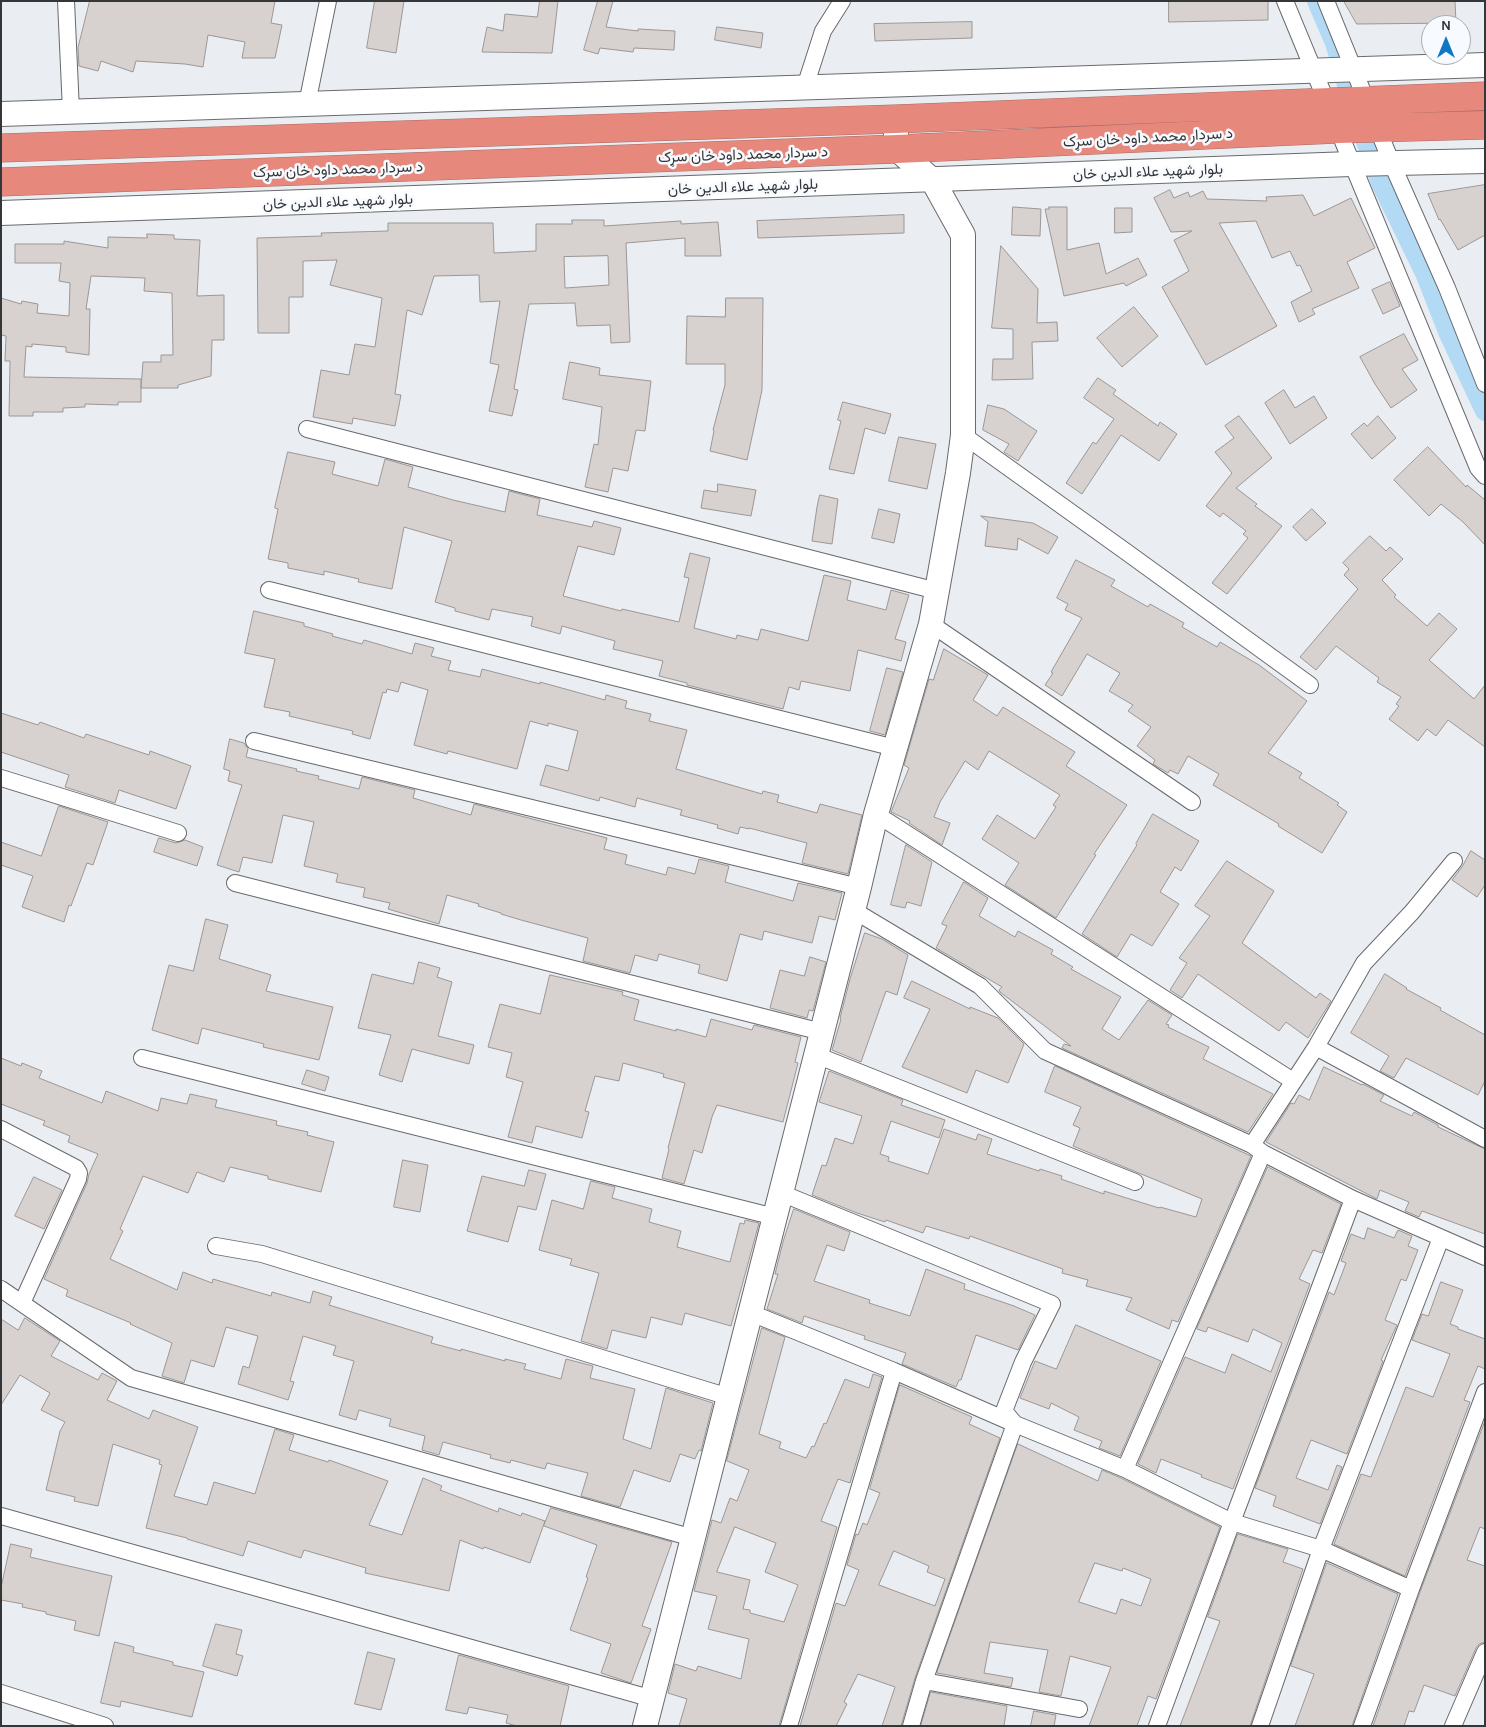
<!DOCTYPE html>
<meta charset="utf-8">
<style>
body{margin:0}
#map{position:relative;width:1486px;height:1727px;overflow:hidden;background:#eaedf1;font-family:Karla,sans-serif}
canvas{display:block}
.frame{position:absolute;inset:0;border:2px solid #353638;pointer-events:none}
.north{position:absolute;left:1421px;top:15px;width:50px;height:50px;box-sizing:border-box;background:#f7fafe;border:1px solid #a9acaf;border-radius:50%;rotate:0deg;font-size:14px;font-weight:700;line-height:20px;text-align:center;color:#353638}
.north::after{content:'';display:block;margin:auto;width:18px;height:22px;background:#0e78c3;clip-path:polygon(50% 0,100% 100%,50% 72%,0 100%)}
</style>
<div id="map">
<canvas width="1486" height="1727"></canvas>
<div class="frame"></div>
<div class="north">N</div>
</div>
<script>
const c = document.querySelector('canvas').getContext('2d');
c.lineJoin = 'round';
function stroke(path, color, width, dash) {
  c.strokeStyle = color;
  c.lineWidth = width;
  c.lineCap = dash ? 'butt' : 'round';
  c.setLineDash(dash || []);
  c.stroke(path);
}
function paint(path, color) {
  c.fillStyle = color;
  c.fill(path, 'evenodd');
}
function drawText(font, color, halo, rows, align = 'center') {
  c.font = font + ' Karla,Vazirmatn,sans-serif';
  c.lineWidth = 5;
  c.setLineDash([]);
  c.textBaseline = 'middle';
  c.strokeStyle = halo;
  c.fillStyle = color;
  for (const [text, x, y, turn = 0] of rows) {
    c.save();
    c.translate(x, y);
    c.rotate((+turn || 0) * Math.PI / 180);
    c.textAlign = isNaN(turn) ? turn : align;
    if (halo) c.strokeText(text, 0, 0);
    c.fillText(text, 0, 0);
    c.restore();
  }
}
stroke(new Path2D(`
 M1317 1 1335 43 1355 112 1382 185 1425 273 1449 334 1485 411`), '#b3daf5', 20);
const building = new Path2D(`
 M90 1H275L271 23 282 25 275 58H242L245 42 208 35 203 67 185 64 136 61 133 72 101 61 98 71 79 66 78 48Z
 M375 1H404L396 53 367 48Z
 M540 1H558L552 53 482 52 487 27 503 31 505 14 537 17Z
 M598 1H613L606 27 638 31V29L675 31 674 50 634 48 633 52 600 48 598 54 584 50Z
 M1169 1H1268V20L1169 22Z
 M1344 1H1455L1456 23 1357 24Z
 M972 22V38L875 41 874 24Z
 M717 27 763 33 761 48 715 40Z
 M1485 185V235L1458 250 1440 219 1439 220 1428 194Z
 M1170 190 1174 198 1188 192 1190 197 1203 191 1207 199 1267 201 1266 197 1303 195 1314 216 1351 198 1375 248 1347 262 1359 288 1312 309 1315 314 1299 322 1291 302 1312 291 1300 265 1297 266 1290 251 1272 258 1256 221 1219 223 1277 326 1206 365 1162 287 1189 271 1174 240 1192 231 1171 232 1154 198Z
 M1013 207 1041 209 1040 236 1012 235Z
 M1049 207H1067V250L1099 243 1106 274 1138 258 1147 275 1126 286 1124 283 1064 296 1045 209H1049Z
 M1115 208H1132V232L1115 233Z
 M904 215V233L758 238 757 221Z
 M572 220H604V226L681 221V224L718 222 721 256H685V238L626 243 630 342 611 343 610 325 577 326 575 303 529 304 514 389 518 390 512 416 489 411 499 365 490 363 500 301 480 302 479 275 434 276 422 315 407 310 395 394 401 395 395 426 353 418 352 424 313 417 321 370 349 375 355 344 375 347 382 298 330 285 337 260 303 261V297H289V333H258L257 238 322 236 321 233 388 231V223H493L494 253 536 251V224H572ZM608 256 609 285 565 288 564 257Z
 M147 234 174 235V239L200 240 197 296 224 295V340H212L211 376 178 385V388H141L143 362H161V355H173L172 293 144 291 145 278 91 276 86 309H90L89 355 66 352V347L32 344V347L26 346 24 377 141 379V402H118V405L85 404V407L63 408V412H33V416H9L10 361H5L6 336 1 335V298L21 304 22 301 38 304 37 313 69 316 70 283 59 281 61 263H15V244H64V241L108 248V237L147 238Z
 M1001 246 1038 289 1037 323 1057 322 1058 341 1032 342 1033 379 992 380 993 359H1013V329L992 328Z
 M1390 282 1400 306 1383 314 1372 290Z
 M726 298H763L762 390 747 460 710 451 714 431 713 430 725 385V364H686L687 316 725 317Z
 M1134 307 1158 336 1122 367 1097 338Z
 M1404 334 1418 360 1402 369 1417 390 1391 408 1375 384 1360 357Z
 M570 362 600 368 599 375 651 381 645 431 636 430 628 471 613 468 608 492 585 487 594 444 598 445 602 407 563 399Z
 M1098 378 1116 390 1113 394 1158 426 1160 422 1177 434 1159 461 1121 435 1082 494 1066 483 1093 442 1096 444 1114 419 1084 398Z
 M1284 390 1295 408 1314 396 1327 418 1290 444 1265 403Z
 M843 402 891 414 885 434 865 428 854 474 829 469 841 421 838 420Z
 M988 405 1004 409 1037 431 1018 461 1004 452 1009 444 983 430Z
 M1239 416 1272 458 1236 488 1257 504 1255 506 1282 526 1227 594 1212 583 1248 538 1243 534 1246 531 1223 513 1220 517 1206 506 1232 473 1215 452 1234 438 1225 426Z
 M1378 416 1396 438 1372 459 1351 434 1364 423 1367 426Z
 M899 437 936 444 927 489 889 481Z
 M1428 447 1466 487 1467 485 1485 500V545L1463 522 1441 504 1429 516 1394 480Z
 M288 452 335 462 332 474 378 486 385 459 413 467 408 487 453 500 505 512 509 491 540 499 537 515 592 527 594 521 621 528 614 555 578 546 563 596 621 611 622 609 679 622 689 578 684 577 690 553 710 558 694 628 736 639 737 635 758 640 761 629 808 641 824 575 851 581 847 600 886 610 891 590 909 595 895 639 906 642 901 661 858 650 850 691 801 681 799 690 789 687 783 709 687 685V683L659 676 663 661 613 649 615 641 562 626 560 634 531 626 533 617 492 609 489 620 455 611V608L435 602 452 541 404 527 392 589 358 582 359 579 324 571V575L288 568V563L268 559 278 509 275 508Z
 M718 484 756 490 751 516 701 508 704 490 717 492Z
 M820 495 838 499 832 544 812 541 817 507Z
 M879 509 900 514 894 543 872 538Z
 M1312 509 1326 523 1306 541 1293 527Z
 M981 516 1033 523 1058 537 1048 554 1018 538 1017 550 985 546 988 522Z
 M1370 536 1386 551 1390 547 1403 559 1382 580 1396 595 1394 597 1427 626 1439 613 1457 629 1429 660 1474 699 1485 685V747L1448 720 1436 736 1427 729 1418 741 1389 719 1399 706 1396 704 1401 697 1377 682 1379 678 1336 646 1316 670 1300 657 1358 589 1344 575 1349 569 1343 563Z
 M1076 560 1115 580 1111 586 1148 607 1150 604 1184 623 1182 627 1217 647 1220 642 1259 665 1307 701 1268 753 1302 773 1299 778 1339 803 1337 805 1347 812 1322 853 1278 826 1279 824 1213 785 1219 774 1188 756 1178 774 1170 770 1168 773 1153 764 1155 760 1137 746 1151 727 1128 711 1133 705 1109 691 1120 673 1087 654 1062 696 1045 685 1053 673 1051 672 1082 618 1065 610 1068 604 1057 598Z
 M254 611 304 623V626L333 634 332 636 362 644 364 640 412 654 415 643 434 648 431 656 451 661 448 670 480 677 482 669 540 684V682L605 700 606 695 627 701 625 708 651 714 649 721 687 730 676 769 762 794 763 791 779 795 777 802 817 813 820 804 862 815 848 874 802 863 807 843 749 828V829L740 827 738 834 717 828 718 825 680 815 682 810 637 798 635 807 600 797 599 801 540 785 546 765 568 771 578 731 548 723V726L530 721 517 769 448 751 447 754 414 745 428 690 401 682 398 692 387 689 386 693 383 692 370 739 352 734 353 731 289 716 290 712 264 707 275 659 245 653Z
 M944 649 988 675 973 700 997 716 1003 707 1075 752 1066 766 1127 805 1094 854 1096 855 1056 918 1005 885 1019 863 982 839 997 815 1035 839 1056 807 1053 805 1060 795 989 751 978 770 965 761 940 802 934 817 950 823 942 845 909 823 910 821 891 812 909 768 904 765 929 679 933 680Z
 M887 668 903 672 885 735 870 731Z
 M1 713 38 725 40 722 84 738 86 734 149 755 150 751 191 766 176 809 119 790 115 803 65 787 69 775 1 752Z
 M230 739 244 743 248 749 246 757 297 769 296 771 319 776 318 779 359 789 362 777 415 790 413 798 471 815 474 804 607 838 604 849 627 855 625 864 666 875 668 867 695 874 699 859 729 866 725 882 793 901 798 883 842 893 835 920 819 916 812 943 764 931 762 940 740 934 727 981 698 973 700 965 659 954 657 961 635 955 630 973 583 961 588 938 521 920 501 914V913L478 906 479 904 447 895 439 924 388 909 390 903 363 897 365 888 336 882 338 874 304 866 314 822 283 815 272 863 243 857 239 872 217 865 242 785 228 781 230 771 224 769Z
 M59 806 108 822 93 865 87 863 71 906 69 905 64 922 22 907 33 876 1 865V842L41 856Z
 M1153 814 1199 841 1181 871 1175 867 1160 892 1179 904 1152 946 1131 934 1117 957 1082 934 1137 845 1136 844Z
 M159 838 176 843 185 840 203 847 197 866 154 852Z
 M906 845 932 862 921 906 907 902 905 908 891 905Z
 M1471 851 1485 860V885L1477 897 1452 880 1462 867Z
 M1227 861 1274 891 1242 943 1316 998 1320 993 1331 1001 1308 1038 1286 1022 1279 1031 1198 974 1182 998 1170 990 1187 963 1179 958 1210 916 1195 906Z
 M964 882 988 898 979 916 1015 937 1018 931 1053 950 1051 954 1073 967 1071 969 1121 997 1102 1029 1119 1040 1148 1000 1172 1015 1166 1024 1169 1025 1168 1027 1209 1047 1203 1059 1273 1094 1248 1132 1062 1048 1064 1044 1071 1046 1000 992 999 990 1002 987 936 948 947 926 942 924Z
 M206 919 228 925 219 959 271 975 266 991 333 1007 319 1060 263 1047 264 1044 202 1028 198 1044 152 1030 169 965 193 971Z
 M865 933 882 939 908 955 897 995 886 991 861 1062 832 1050 841 1019 840 1018 850 979Z
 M810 957 826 962 813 1011 809 1010 807 1018 770 1008 780 970 804 976Z
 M419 962 440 968 437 977 452 982 438 1036 474 1045 469 1064 412 1049 402 1082 379 1075 391 1035 358 1028 372 974 413 984Z
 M1385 974 1407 988 1406 989 1441 1008 1440 1010 1485 1035V1081L1478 1095 1406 1058 1394 1078 1380 1071 1389 1056 1351 1033Z
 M550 975 623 992 622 995 639 1000 634 1020 676 1031V1029L706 1037 711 1019 752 1030 754 1025 801 1037 795 1062 798 1063 783 1122 717 1105 712 1117 702 1153 694 1150 684 1184 662 1178 669 1149 668 1148 685 1083 663 1077 664 1074 623 1063 619 1081 595 1076 585 1111 589 1112 582 1138 536 1126 532 1143 508 1137 523 1082 506 1077 512 1053 488 1047 500 1004 540 1014Z
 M912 981 970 1009V1007L998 1018 1024 1044 1008 1083 976 1070 967 1093 902 1067 930 1009 904 998Z
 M1 1058 21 1066 22 1063 42 1071 39 1078 102 1103 106 1091 158 1111 161 1098 187 1104 190 1094 217 1100 215 1107 277 1121 276 1125 308 1132 307 1135 334 1142 321 1192 268 1179V1176L230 1167 224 1182 197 1172 188 1193 143 1176 120 1229 123 1231 110 1259 177 1290 183 1272 212 1283 213 1279 271 1296 272 1292 310 1303 313 1291 332 1297 329 1305 433 1337 431 1343 461 1351V1349L505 1361V1359L526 1364 524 1369 561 1379 566 1359 593 1366 590 1378 635 1389 623 1439 651 1449 666 1388 713 1403 701 1451 699 1450 695 1459 680 1454 670 1482 634 1470 620 1507 581 1496 588 1473 547 1463 545 1469 511 1460 510 1463 490 1458 491 1455 443 1442 439 1455 422 1450 425 1436 389 1426 391 1419 359 1410 356 1420 339 1415 354 1361 333 1355 336 1346 303 1336 290 1381 294 1382 288 1400 238 1384 243 1366 249 1368 258 1336 226 1327 214 1367 191 1360 184 1383 162 1376 172 1343 130 1324 131 1323 66 1296 68 1290 44 1279 87 1183 89 1174 98 1154 68 1142 70 1136 43 1125 45 1121 1 1104Z
 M1055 1066 1251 1156 1178 1322 1172 1320 1169 1329 1126 1310 1132 1298 1086 1286 1088 1280 1062 1273 1063 1269 970 1236 969 1239 926 1226 923 1233 886 1220 885 1222 857 1213 812 1195 822 1165 826 1166 835 1138 853 1144 862 1116 819 1102 829 1071 903 1100 901 1105 945 1120 939 1138 891 1121 880 1154 889 1157 888 1161 928 1174 944 1129 976 1140 978 1134 992 1139 987 1154 1039 1171 1040 1169 1062 1176 1061 1179 1104 1194V1191L1159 1208 1160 1207 1196 1217 1202 1199 1073 1146 1080 1128 1073 1125 1081 1107 1045 1092Z
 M1324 1067 1362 1085 1363 1084 1384 1095 1380 1101 1412 1116 1414 1112 1438 1125V1127L1485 1149V1234L1422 1211 1419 1217 1405 1211 1409 1202 1380 1190 1377 1199 1266 1142 1291 1103 1294 1104 1299 1095 1309 1100Z
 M307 1070 329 1077 325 1091 302 1084Z
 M403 1160 428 1165 420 1212 394 1207Z
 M1268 1167 1341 1204 1322 1253 1313 1250 1299 1279 1310 1284 1233 1489 1201 1477 1202 1475 1161 1459 1156 1473 1138 1464 1185 1357 1225 1373 1232 1354 1271 1372 1282 1343 1253 1329 1248 1342 1208 1327 1206 1332 1197 1329Z
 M529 1170 546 1174 536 1210 518 1206 508 1242 467 1231 482 1176 524 1186Z
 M34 1177 62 1190 44 1229 15 1216Z
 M591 1181 615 1187 612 1198 652 1209 649 1222 681 1231 677 1247 730 1262 740 1223 744 1224 745 1220 759 1223 731 1326 685 1313 682 1325 651 1317 646 1338 612 1330 607 1349 581 1341 599 1273 570 1265 572 1259 539 1250 552 1200 583 1209Z
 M794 1209 850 1232 844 1251 827 1245 814 1281 870 1300 869 1303 910 1316 926 1269 965 1284 964 1289 1014 1306 1035 1315 1018 1350 976 1335 961 1380H959L956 1387 902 1364 906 1353 864 1339 865 1336 804 1316 802 1323 767 1309 778 1274H775L783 1242Z
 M1368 1228 1394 1238 1398 1230 1412 1236 1408 1246 1418 1250 1406 1281 1401 1279 1385 1320 1397 1325 1381 1360 1383 1361 1347 1454 1311 1440 1296 1478 1328 1490 1337 1465 1342 1467 1320 1524 1273 1506 1276 1496 1255 1488 1329 1292 1334 1295 1346 1263 1341 1261 1351 1234 1364 1239Z
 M1441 1282 1463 1290 1450 1324 1458 1327V1329L1485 1339V1369L1478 1366 1464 1400 1470 1402 1405 1576 1334 1544 1361 1474 1371 1477 1406 1387 1433 1397 1450 1354 1412 1340 1422 1314 1428 1316Z
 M25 1318 60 1341 51 1356 98 1380 102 1373 117 1381 107 1400 149 1419 153 1410 198 1427 174 1496 207 1505 214 1482 255 1494 275 1429 294 1435 289 1450 328 1462 329 1460 388 1481 369 1525 402 1535 423 1478 442 1486 440 1490 498 1512 499 1508 521 1516 522 1513 545 1521 530 1563 484 1547 483 1549 460 1540 449 1591 365 1573 366 1568 304 1550 301 1558 248 1541 243 1556 187 1539V1538L146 1528 162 1465 159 1464 160 1460 113 1444 98 1506 74 1501 75 1497 46 1490 60 1431 65 1422 41 1410 50 1393 20 1375 1 1405V1319L18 1330Z
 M1076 1325 1161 1361 1120 1456 1099 1448 1102 1441 1074 1430 1079 1417 1051 1403 1049 1409 1020 1398 1035 1361 1056 1369Z
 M762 1328 785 1337 759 1434 781 1442 779 1448 806 1458 812 1446 814 1447 824 1423 826 1424 845 1379 869 1388 873 1374 882 1377 850 1483 838 1479 821 1521 837 1527 779 1726H679L687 1699 668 1693 675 1664 696 1671 698 1666 741 1679 749 1639 708 1629 717 1596 694 1591 712 1520 721 1523 730 1498 737 1501 749 1470 727 1461ZM735 1527 776 1543 765 1572 798 1585 784 1622 750 1613V1610L743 1609 750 1580 717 1572Z
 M900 1385 972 1417 969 1424 1000 1438 915 1678 901 1726H882L895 1687 858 1674 844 1702 847 1704 836 1726H800L836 1603 845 1606 859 1570 847 1565 856 1534 858 1535 863 1523 867 1525 880 1493 870 1489ZM894 1551 929 1566 927 1572 945 1579 935 1606 879 1585Z
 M1485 1421V1529L1480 1527 1467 1560 1485 1566V1642L1479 1644 1476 1648 1455 1696 1424 1685 1414 1712 1409 1711 1404 1726H1373L1420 1592Z
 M1018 1444 1098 1481 1102 1470 1121 1478 1220 1527 1156 1699 1148 1696 1137 1726H1089L1111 1667 1070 1656 1061 1696 1039 1692 1048 1650 990 1642 984 1673 1013 1678 1011 1687 937 1673ZM1095 1563 1122 1571 1123 1568 1151 1579 1141 1606 1121 1599 1116 1614 1079 1602Z
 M551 1508 672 1542 642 1626 651 1629 631 1683 601 1673 611 1644 570 1630 588 1578 586 1577 597 1545 544 1526Z
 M1238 1534 1288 1549 1283 1562 1303 1569 1250 1726H1180L1220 1621 1208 1617Z
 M11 1544 32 1549 30 1557 112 1576 99 1636 74 1630 76 1621 46 1614V1612L22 1607 23 1604 1 1600V1588Z
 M1327 1563 1398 1594 1352 1726H1295L1314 1674 1291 1666Z
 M216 1624 242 1630 236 1654 243 1656 237 1676 203 1666Z
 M115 1642 134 1647 133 1652 173 1662V1665L204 1672 192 1717 121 1701 120 1707 101 1703Z
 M368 1652 395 1659 381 1710 355 1704Z
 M459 1655 569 1686 560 1726H517L506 1723 508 1715 469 1707 467 1714 446 1710Z
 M931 1692 1007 1706 1004 1726H921Z
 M1034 1711 1056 1715 1054 1726H1031Z`);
paint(building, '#d7d2cf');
stroke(building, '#9c9794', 1);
const street = new Path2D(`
 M66 1 71 111
 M1285 1 1478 468 1485 476
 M1326 1 1392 164 1447 288 1485 384
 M805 87 823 31 842 1
 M307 104 328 1
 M307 429 937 591
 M963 435 1125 551 1310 685
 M269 590 895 748
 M931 624 1192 802
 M254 741 859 887
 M1 778 178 833
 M876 814 1293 1081
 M235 883 822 1032
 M853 910 980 986 1045 1051 1252 1145 1263 1153 1353 1199 1485 1257
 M1316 1047 1485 1139
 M816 1055 1135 1182
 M142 1058 775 1217
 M1 1129 76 1168 79 1173 78 1179 22 1303
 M1252 1145 1316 1047 1364 963 1412 912 1454 861
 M781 1193 1052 1304 1023 1362 1004 1411 1015 1424 1125 1469 1232 1522 1157 1726
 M216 1246 262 1254 729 1397
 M1 1289 131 1378 693 1538
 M751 1313 894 1371 1015 1424 924 1681 911 1726
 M1125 1469 1263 1153
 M1 1516 653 1699
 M1411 1589 1485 1392
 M924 1681 1079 1709
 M1 1693 105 1726
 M789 1726 894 1371
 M1260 1726 1321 1549 1232 1522 1353 1199
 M1362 1726 1411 1589 1321 1549 1441 1238
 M1453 1726 1485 1652`);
const secondary = new Path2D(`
 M1 114 1485 65
 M1 213 1351 164 1485 161
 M645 1726 859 887 876 814 931 624 958 473 963 435V235L933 181 897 149 895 119`);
const highway = new Path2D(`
 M1 148 895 119 1485 96
 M1 182 897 149 1338 129 1485 125`);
stroke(street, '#686a6e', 18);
stroke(secondary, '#686a6e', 26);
stroke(highway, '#a96b65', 29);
stroke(street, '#fff', 16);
stroke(secondary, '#fff', 24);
stroke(highway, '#e7887d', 28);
drawText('15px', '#353638', '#f7fafe', [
 ["د سردار محمد داود خان سړک",1148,138,-3],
 ["د سردار محمد داود خان سړک",743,155,-2],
 ["د سردار محمد داود خان سړک",338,170,-2],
 ["بلوار شهید علاء الدین خان",1148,172,-2],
 ["بلوار شهید علاء الدین خان",743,187,-2],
 ["بلوار شهید علاء الدین خان",338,202,-2]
]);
</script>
